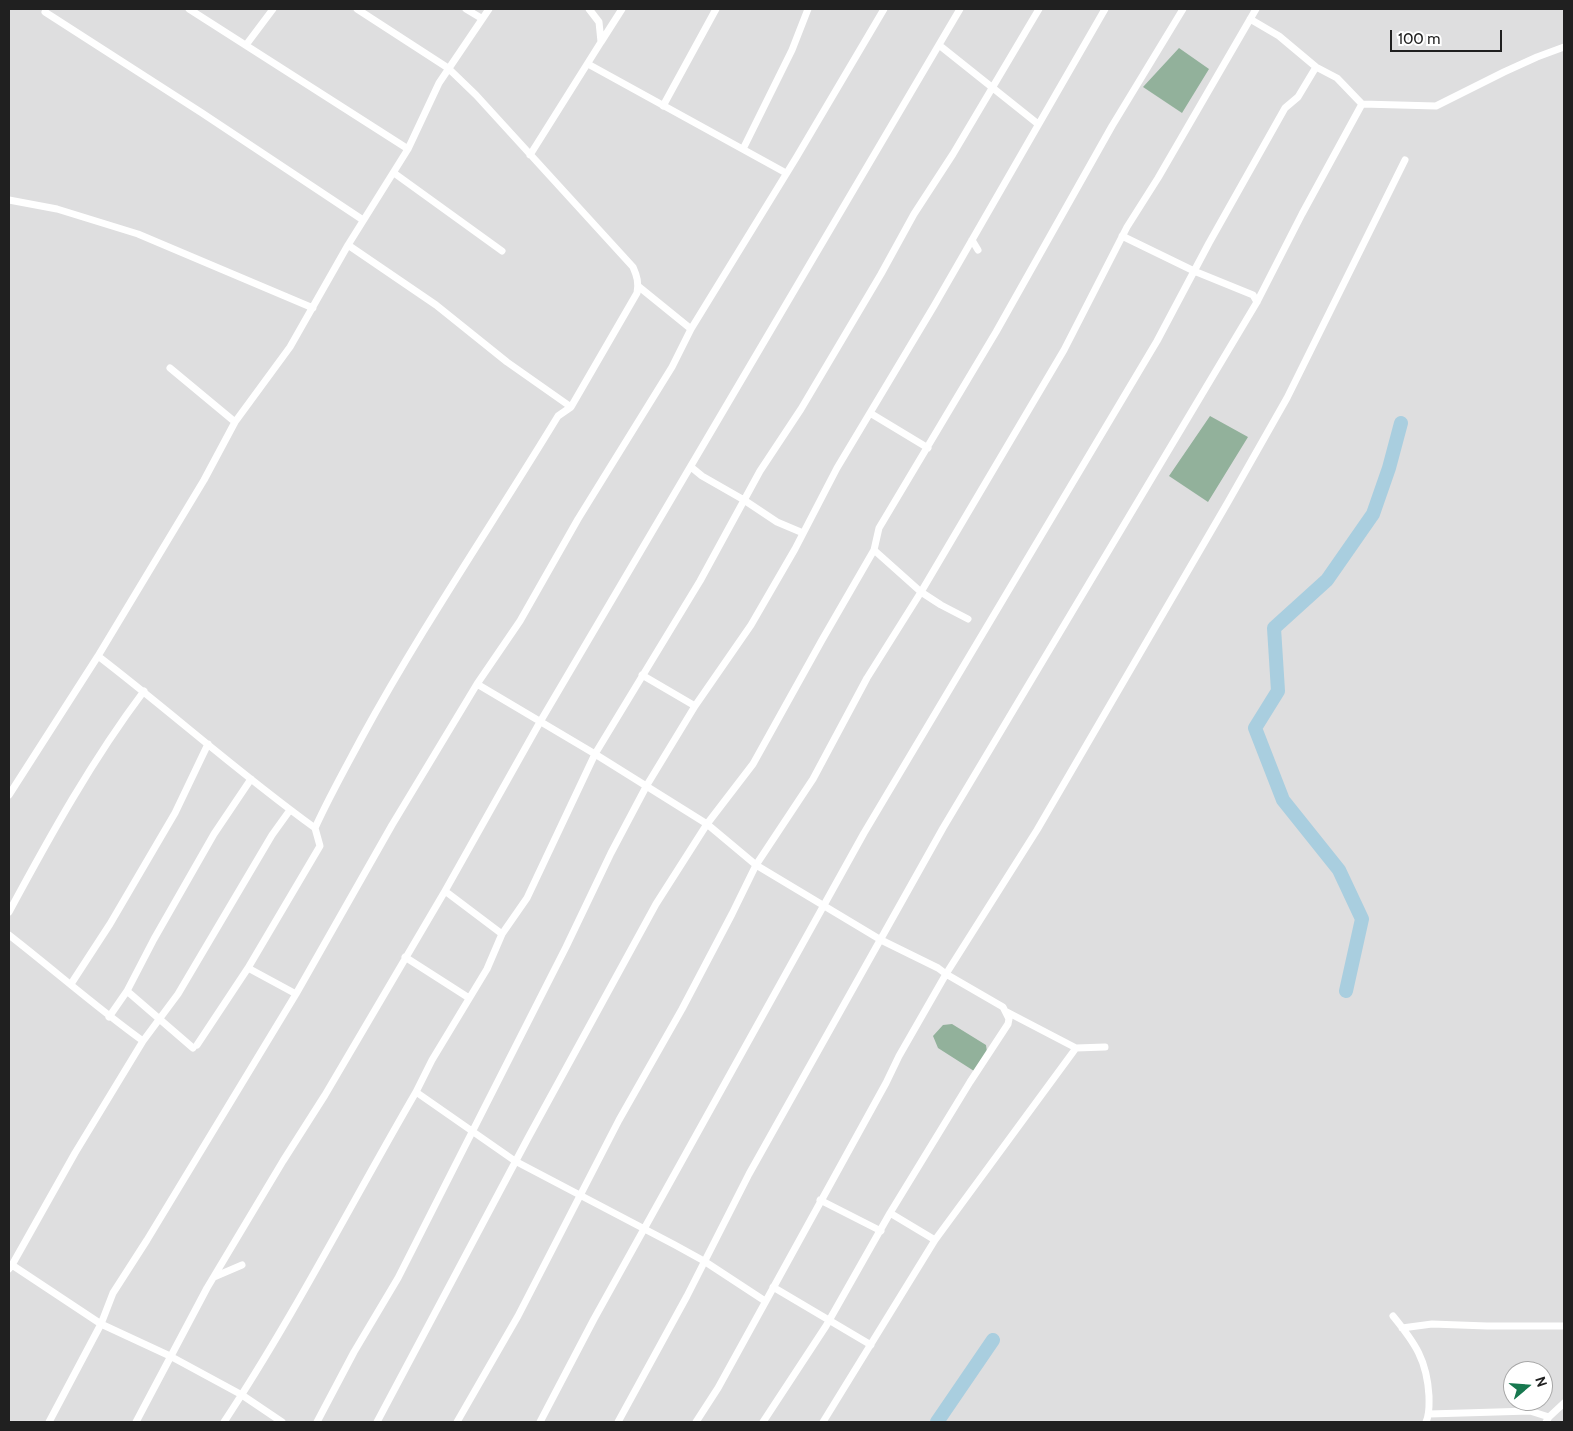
<!DOCTYPE html>
<style>
body{margin:0}
#map{position:relative;width:1573px;height:1431px;overflow:hidden;background:#dededf;font-family:Cabin,sans-serif}
canvas{display:block}
.frame{position:absolute;inset:0;border:10px solid #202020;pointer-events:none}
.north{position:absolute;left:1503px;top:1361px;width:50px;height:50px;box-sizing:border-box;background:#fff;border:1px solid #a6a6a6;border-radius:50%;rotate:72deg;font-size:14px;font-weight:700;line-height:20px;text-align:center;color:#202020}
.north::after{content:'';display:block;margin:auto;width:18px;height:22px;background:#17784f;clip-path:polygon(50% 0,100% 100%,50% 72%,0 100%)}
.scale{position:absolute;left:1390px;top:30px;width:112px;height:22px;box-sizing:border-box;border:2px solid #202020;border-top:0;padding-left:6px;font-size:15px;line-height:18px;white-space:nowrap;color:#202020;-webkit-text-stroke:4px #fff;paint-order:stroke}
</style>
<div id="map">
<canvas width="1573" height="1431"></canvas>
<div class="frame"></div>
<div class="north">N</div>
<div class="scale">100 m</div>
</div>
<script>
const c = document.querySelector('canvas').getContext('2d');
c.lineJoin = 'round';
function paint(path, color) {
  c.fillStyle = color;
  c.fill(path, 'evenodd');
}
function stroke(path, color, width, dash) {
  c.strokeStyle = color;
  c.lineWidth = width;
  c.lineCap = dash ? 'butt' : 'round';
  c.setLineDash(dash || []);
  c.stroke(path);
}
paint(new Path2D(`
 M1179 48 1209 69 1182 113 1143 87Z
 M1210 416 1248 437 1208 502 1169 476Z
 M952 1024 986 1045 987 1052 974 1071 938 1048 933 1036 943 1025Z`), '#92b19b');
stroke(new Path2D(`
 M1346 991 1362 919 1339 870 1283 800 1255 728 1278 691 1274 628 1327 580 1373 514 1389 468 1401 423
 M937 1422 993 1340`), '#a9cedf', 14);
stroke(new Path2D(`
 M189 9 408 149
 M466 9 481 18
 M45 12 202 113 363 220
 M1250 19 1279 36 1316 67 1337 78 1362 104
 M601 42 622 9
 M246 45 273 9
 M939 45 1038 124
 M588 64 786 173
 M663 106 716 9
 M743 149 792 50 808 9
 M530 155 601 42 599 22 589 9
 M394 173 502 251
 M9 200 57 209 138 234 313 308
 M1122 236 1194 271 1253 295 1257 302
 M972 240 978 250
 M348 245 436 305 507 362 571 407
 M638 286 691 329
 M170 368 235 422
 M870 413 928 448
 M691 467 702 476 744 500 777 522 803 533
 M874 550 921 592 941 605 968 619
 M98 656C171 712 240 774 315 828
 M642 675 695 706
 M477 684 595 754 707 824 756 865 881 940 938 968 946 974 899 1056 886 1083 718 1388 696 1422
 M9 795 98 656 204 480 235 422 290 347 348 245 408 149 439 83 489 9
 M445 891 502 934
 M9 912C50 836 92 760 144 691
 M9 935C54 970 97 1008 143 1041
 M405 957 469 998
 M248 968 296 994
 M71 984 110 924 175 813 208 744
 M127 991 193 1048
 M1007 1012 1076 1048 1105 1047
 M109 1017 127 991 154 939 214 834 251 779
 M197 1045 248 968 320 846 315 828C329 797 346 767 362 737 422 627 493 523 558 416L571 407 637 293C639 283 637 276 633 267L476 95 448 68 357 9
 M416 1092 515 1161 675 1245 704 1261 765 1301
 M820 1200 881 1231
 M935 1240 1076 1048
 M12 1265 75 1153 143 1041 178 994 272 835 290 810
 M9 1269 12 1265 101 1324 170 1356 242 1395 282 1422
 M214 1277 242 1265
 M773 1287 871 1345
 M1393 1316C1415 1343 1427 1360 1429 1396 1429 1405 1430 1413 1426 1422
 M1402 1328 1432 1324 1487 1326H1564
 M1429 1414 1530 1411 1549 1417
 M49 1422 101 1324 113 1293 147 1240 296 994 392 825 477 684 520 621 578 519 672 367 691 329 796 158 884 9
 M136 1422 207 1288 283 1161 325 1095 445 891 540 722 960 9
 M224 1422C294 1316 352 1202 416 1092L432 1060 487 969 502 934 527 898 595 754 700 581 760 471 801 409 881 274 914 214 953 154 1039 9
 M317 1422 354 1352 398 1278 566 947 611 853 647 785 695 706 751 625 795 549 837 468 934 306 1105 9
 M377 1422 528 1138 656 904 707 824 753 764 822 640 874 550 879 528 996 332 1112 126 1183 9
 M457 1422 518 1316 619 1120 682 1009 732 914 756 865 813 779 867 678 921 592 1064 350 1127 227 1158 178 1256 9
 M540 1422 594 1319 864 833 1157 341 1209 243 1285 108 1298 97 1316 67
 M618 1422 687 1296 749 1174 943 828 1257 302 1302 214 1362 104 1436 106 1504 72 1537 57 1564 47
 M763 1422 826 1326 890 1213 970 1082 1008 1024 1009 1019 1003 1007 946 974 1037 830 1228 502 1287 398 1405 160
 M823 1422 935 1240 890 1213
 M1546 1422 1549 1417 1564 1403`), '#fff', 7);
</script>
